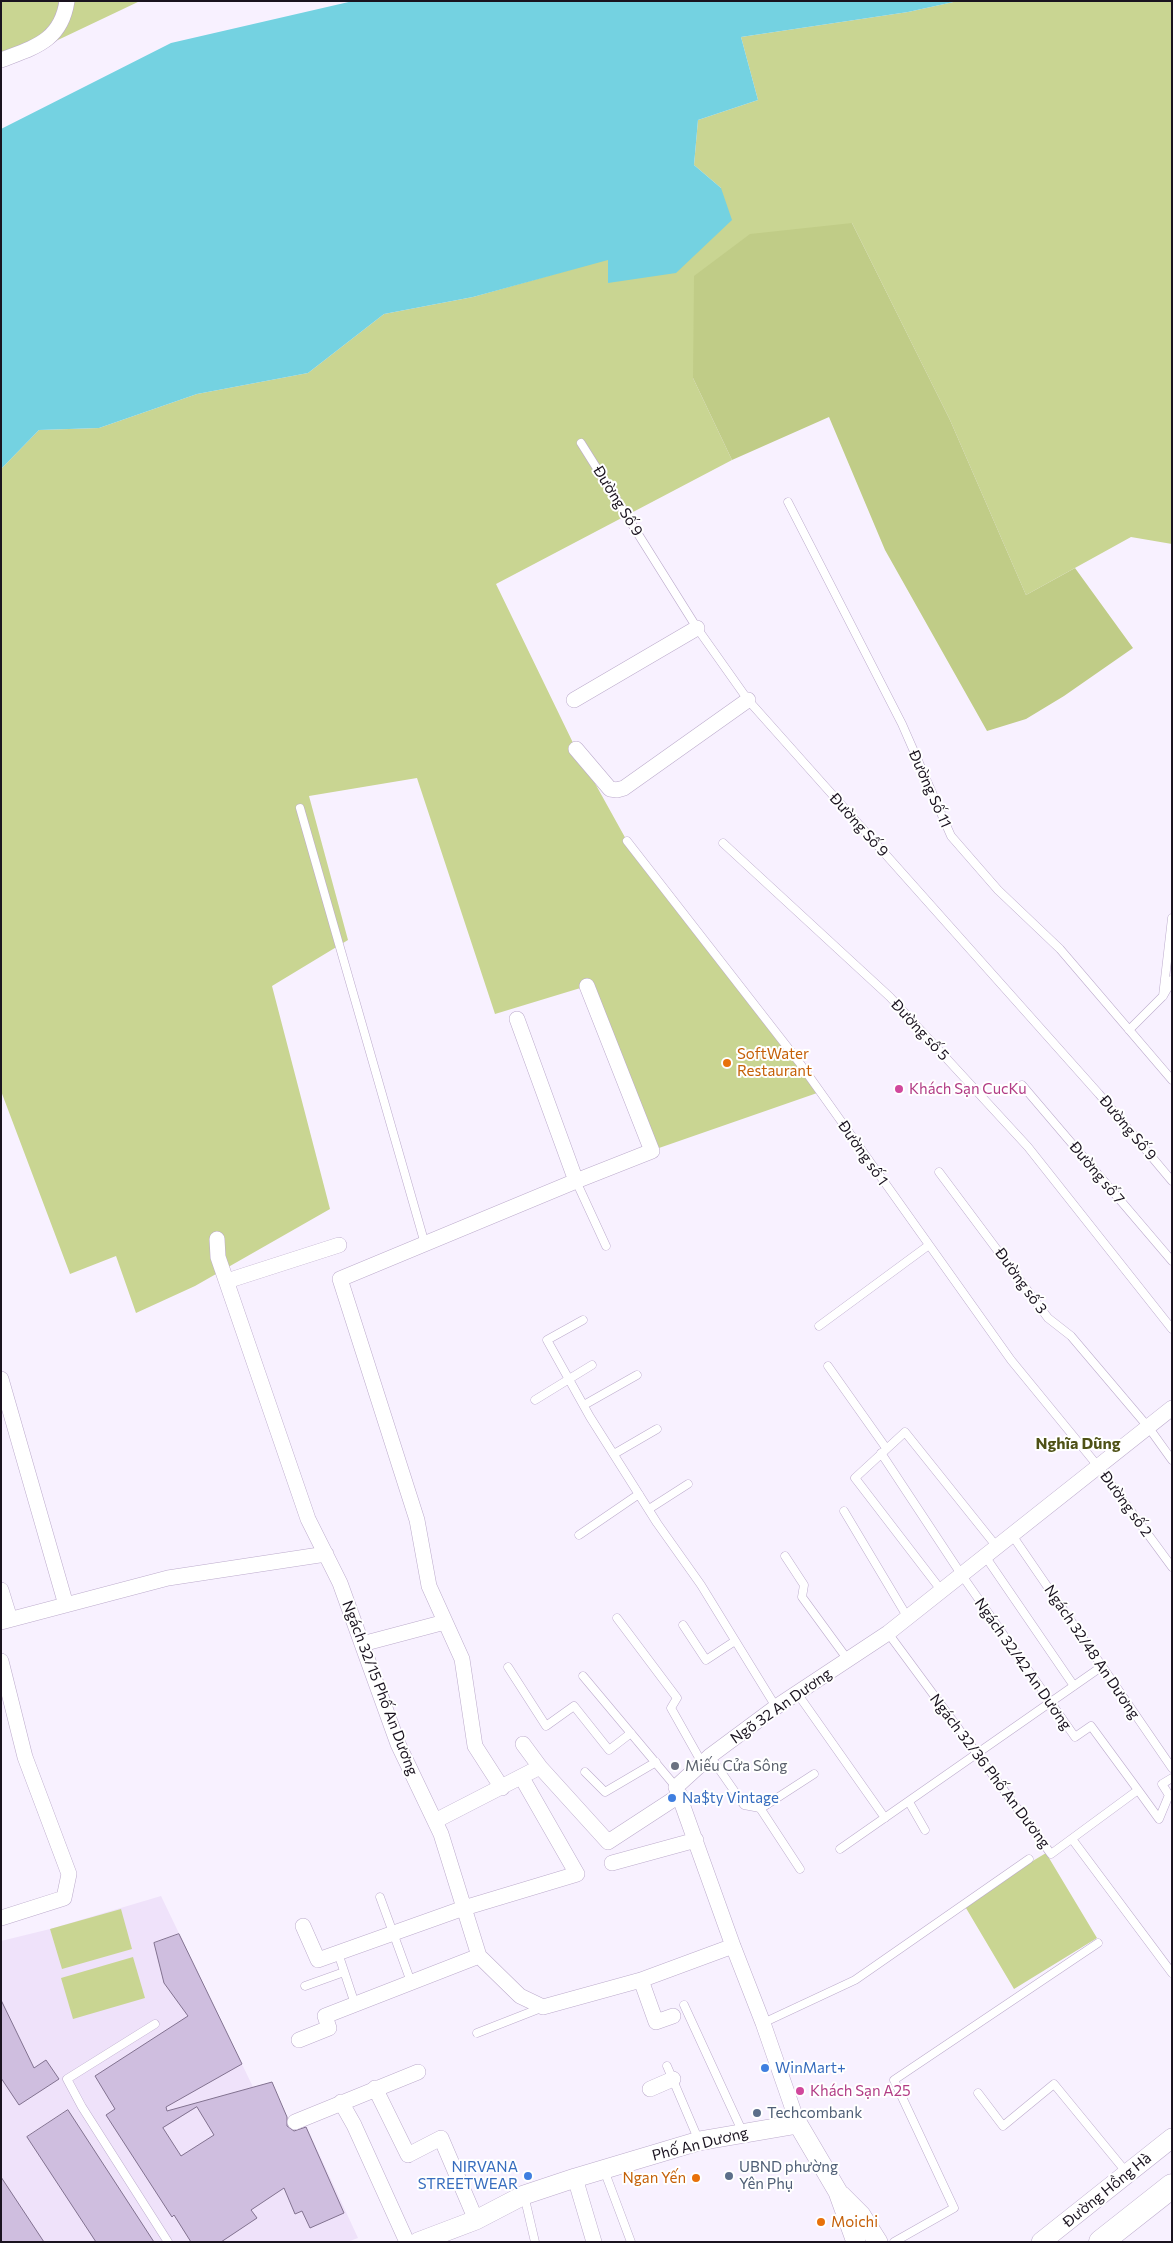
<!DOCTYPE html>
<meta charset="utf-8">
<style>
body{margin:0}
#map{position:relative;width:1173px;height:2243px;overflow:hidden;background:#f8f1ff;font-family:Commissioner,sans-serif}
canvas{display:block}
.frame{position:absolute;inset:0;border:2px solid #1a131f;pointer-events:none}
</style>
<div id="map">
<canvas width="1173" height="2243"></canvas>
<div class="frame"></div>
</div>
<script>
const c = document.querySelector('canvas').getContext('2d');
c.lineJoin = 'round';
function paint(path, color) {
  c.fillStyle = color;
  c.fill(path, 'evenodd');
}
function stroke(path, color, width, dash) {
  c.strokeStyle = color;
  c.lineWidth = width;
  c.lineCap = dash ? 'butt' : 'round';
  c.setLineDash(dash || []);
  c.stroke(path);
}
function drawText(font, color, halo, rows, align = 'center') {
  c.font = font + ' Commissioner,sans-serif';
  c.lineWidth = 4;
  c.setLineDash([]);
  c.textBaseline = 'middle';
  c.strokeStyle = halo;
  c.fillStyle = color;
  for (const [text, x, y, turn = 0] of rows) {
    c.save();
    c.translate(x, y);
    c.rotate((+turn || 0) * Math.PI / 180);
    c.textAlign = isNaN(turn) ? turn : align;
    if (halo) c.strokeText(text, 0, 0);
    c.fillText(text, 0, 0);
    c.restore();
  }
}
paint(new Path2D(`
 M161 1896 253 2087 272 2082 290 2124 303 2119 358 2238 347 2242H1V1941L50 1929Z`), '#efe2fa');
paint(new Path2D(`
 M1 1H140L1 67Z
 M958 1H1172V544L1131 537 1026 595 950 420 852 223 693 378 732 460 496 584 576 749 627 841 820 1092 659 1148 587 986 495 1014 417 778 309 796 348 940 272 986 330 1209 195 1286 136 1313 116 1256 70 1274 1 1091V469L39 430 99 428 197 394 308 373 384 314 473 297 608 259V283L721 188 694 165 698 120 758 100 741 37 908 12Z
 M1046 1853 1097 1938 1014 1989 963 1903Z
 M121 1909 132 1949 62 1969 50 1929Z
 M133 1957 145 1998 73 2019 61 1978Z`), '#c9d592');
paint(new Path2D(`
 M852 223 950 420 1026 595 1075 568 1133 648 1064 696 1026 719 987 731 885 550 829 417 732 460 693 378 694 276 750 234Z`), '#c0cc87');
paint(new Path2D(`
 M353 1H958L908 12 741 37 758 100 698 120 694 165 721 188 732 220 676 273 608 283V260L473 297 384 314 308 373 197 394 99 428 39 430 1 469V129L171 43Z`), '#74d2e1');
const building = new Path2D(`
 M179 1934 242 2064 166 2107 167 2111 272 2082 287 2117V2126L294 2131 306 2127 344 2213 310 2228 302 2211 295 2214 284 2188 251 2210 257 2218 221 2242H191L174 2215 172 2217 106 2115 115 2109 95 2076 188 2016 164 1983 154 1943ZM197 2107 214 2135 181 2156 163 2128Z
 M1 2000 34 2068 46 2060 59 2079 19 2105 1 2078Z
 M68 2110 154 2242H96L27 2137Z
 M1 2177 44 2242H1Z`);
paint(building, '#cfbedf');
stroke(building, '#827290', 1);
const service = new Path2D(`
 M581 443 697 628 748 700 1099 1094 1172 1181
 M788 502 902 724 951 836 998 890 1060 949 1172 1080
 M300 808 425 1244
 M627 841 799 1062 1011 1360 1097 1465 1172 1567
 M723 843 890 997 1028 1147 1172 1329
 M1163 996 1172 918
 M1129 1030 1163 996 1172 980
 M1022 1085 1172 1261
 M939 1172 1048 1318 1071 1336 1149 1428 1172 1460
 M576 1181 606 1246
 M583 1320 547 1340 590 1417 657 1523 701 1585 776 1707
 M819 1326 929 1245
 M828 1366 886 1448
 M535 1400 592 1365
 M584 1405 637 1375
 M881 1453 961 1574 1075 1737 1091 1726 1138 1790 1051 1854 888 1633
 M614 1454 657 1429
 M649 1509 688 1484
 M844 1511 908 1618
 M579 1535 639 1494
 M1012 1535 1172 1768
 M785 1556 804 1585 802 1597 848 1660
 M985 1556 1074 1686
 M941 1590 855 1478 905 1432 997 1547
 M617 1618 677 1698 671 1708 702 1763
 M683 1625 706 1660 735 1641
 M508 1667 546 1726 574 1706 609 1750 631 1733
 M583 1676 676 1787
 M797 1693 885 1818
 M710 1756 744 1805 760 1808 800 1869
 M585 1772 605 1792 656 1762
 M1138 1790 1159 1819 1169 1795 1162 1784 1172 1778
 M909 1802 925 1830
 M760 1809 814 1774
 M1072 1839 1172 1973
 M840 1849 1101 1667
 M380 1897 411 1982
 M338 1953 355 2004
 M305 1986 344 1972
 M684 2005 743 2133
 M763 2023 855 1980 1029 1859
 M155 2024 67 2079 82 2107 168 2242
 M477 2033 541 2008
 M667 2066 699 2141
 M978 2093 1003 2126 1054 2084 1127 2173
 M604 2170 631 2242
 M524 2195 535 2242
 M894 2242 954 2208 894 2080 1098 1943`);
const minor = new Path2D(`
 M1 60C35 47 61 41 67 1
 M574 700 697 628
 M576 749 610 789 617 790 624 788 748 700
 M576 1181 652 1151 587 986
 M217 1239 218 1257 308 1519 340 1583 398 1744 441 1834 479 1956 520 1996 543 2007 641 1980 733 1946
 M227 1281 339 1245
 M1 1379 66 1605
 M1 1590 10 1619
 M1 1622 168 1578 326 1554
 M362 1644 445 1622
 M1 1661 25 1757 69 1874 64 1898 1 1918
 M523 1744 540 1767 608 1842 680 1795
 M502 1788 475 1746 462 1659 429 1586 417 1520 340 1279 576 1181 517 1019
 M435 1821 540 1767
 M612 1863 696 1840
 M303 1926 318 1960 464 1908 577 1874 522 1778
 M641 1980 656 2022 673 2016
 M299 2040 329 2028 325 2016 479 1956
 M375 2088 408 2155 441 2138 476 2220
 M650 2089 673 2079
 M341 2102 354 2125 407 2242
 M295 2122 418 2072
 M798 2124 763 2023 733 1946 676 1787 710 1756 776 1707 888 1633 1172 1408
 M575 2178 594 2242`);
const tertiary = new Path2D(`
 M841 2195 861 2215 878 2242
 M418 2242 476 2220 524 2195 575 2178 699 2141 798 2124 838 2192 856 2242
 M1041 2242 1172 2138`);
const primary = new Path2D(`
 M1101 2242 1172 2186`);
stroke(service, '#bcabcc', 9);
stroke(minor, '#bcabcc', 16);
stroke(tertiary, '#bcabcc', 20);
stroke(primary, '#bcabcc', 25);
stroke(service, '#fff', 8);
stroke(minor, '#fff', 15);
stroke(tertiary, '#fff', 19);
stroke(primary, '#fff', 24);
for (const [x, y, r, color] of [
 [727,1063,5,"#e8710a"],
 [899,1089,5,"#d1479c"],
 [675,1766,5,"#6b7280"],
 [672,1798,5,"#3f7fe0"],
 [765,2068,5,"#3f7fe0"],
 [800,2091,5,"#d1479c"],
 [757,2113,5,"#5c6f8a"],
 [528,2176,5,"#3f7fe0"],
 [729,2176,5,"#5c6f8a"],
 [696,2178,5,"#e8710a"],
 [821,2222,5,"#e8710a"]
]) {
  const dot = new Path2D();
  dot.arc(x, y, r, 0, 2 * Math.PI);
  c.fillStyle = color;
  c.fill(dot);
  stroke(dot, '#fff', 2);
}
drawText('15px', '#1a131f', '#fff', [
 ["Đường Số 9",618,501,58],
 ["Đường Số 11",930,789,66],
 ["Đường Số 9",859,825,48],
 ["Đường số 5",920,1030,47],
 ["Đường Số 9",1128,1128,50],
 ["Đường số 1",863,1153,55],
 ["Đường số 7",1097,1173,50],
 ["Đường số 3",1021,1281,54],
 ["Đường số 2",1126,1504,54],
 ["Ngách 32/48 An Dương",1092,1652,56],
 ["Ngách 32/42 An Dương",1023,1664,55],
 ["Ngách 32/15 Phố An Dương",380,1688,69],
 ["Ngõ 32 An Dương",781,1706,-35],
 ["Ngách 32/36 Phố An Dương",990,1771,53],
 ["Phố An Dương",700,2144,-14],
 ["Đường Hồng Hà",1107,2190,-39]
]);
drawText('15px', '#c56008', '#fff', [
 ["SoftWater",737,1054],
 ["Restaurant",737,1071],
 ["Ngan Yến",686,2178,"right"],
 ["Moichi",831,2222]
], 'left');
drawText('15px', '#b23c85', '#fff', [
 ["Khách Sạn CucKu",909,1089],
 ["Khách Sạn A25",810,2091]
], 'left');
drawText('15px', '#5b616d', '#fff', [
 ["Miếu Cửa Sông",685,1766]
], 'left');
drawText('15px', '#366cbe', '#fff', [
 ["Na$ty Vintage",682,1798],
 ["WinMart+",775,2068],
 ["NIRVANA",518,2167,"right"],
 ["STREETWEAR",518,2184,"right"]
], 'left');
drawText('15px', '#4e5e75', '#fff', [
 ["Techcombank",767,2113],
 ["UBND phường",739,2167],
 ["Yên Phụ",739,2184]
], 'left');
drawText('bold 16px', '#4e5116', '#fff', [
 ["Nghĩa Dũng",1078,1444]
]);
</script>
